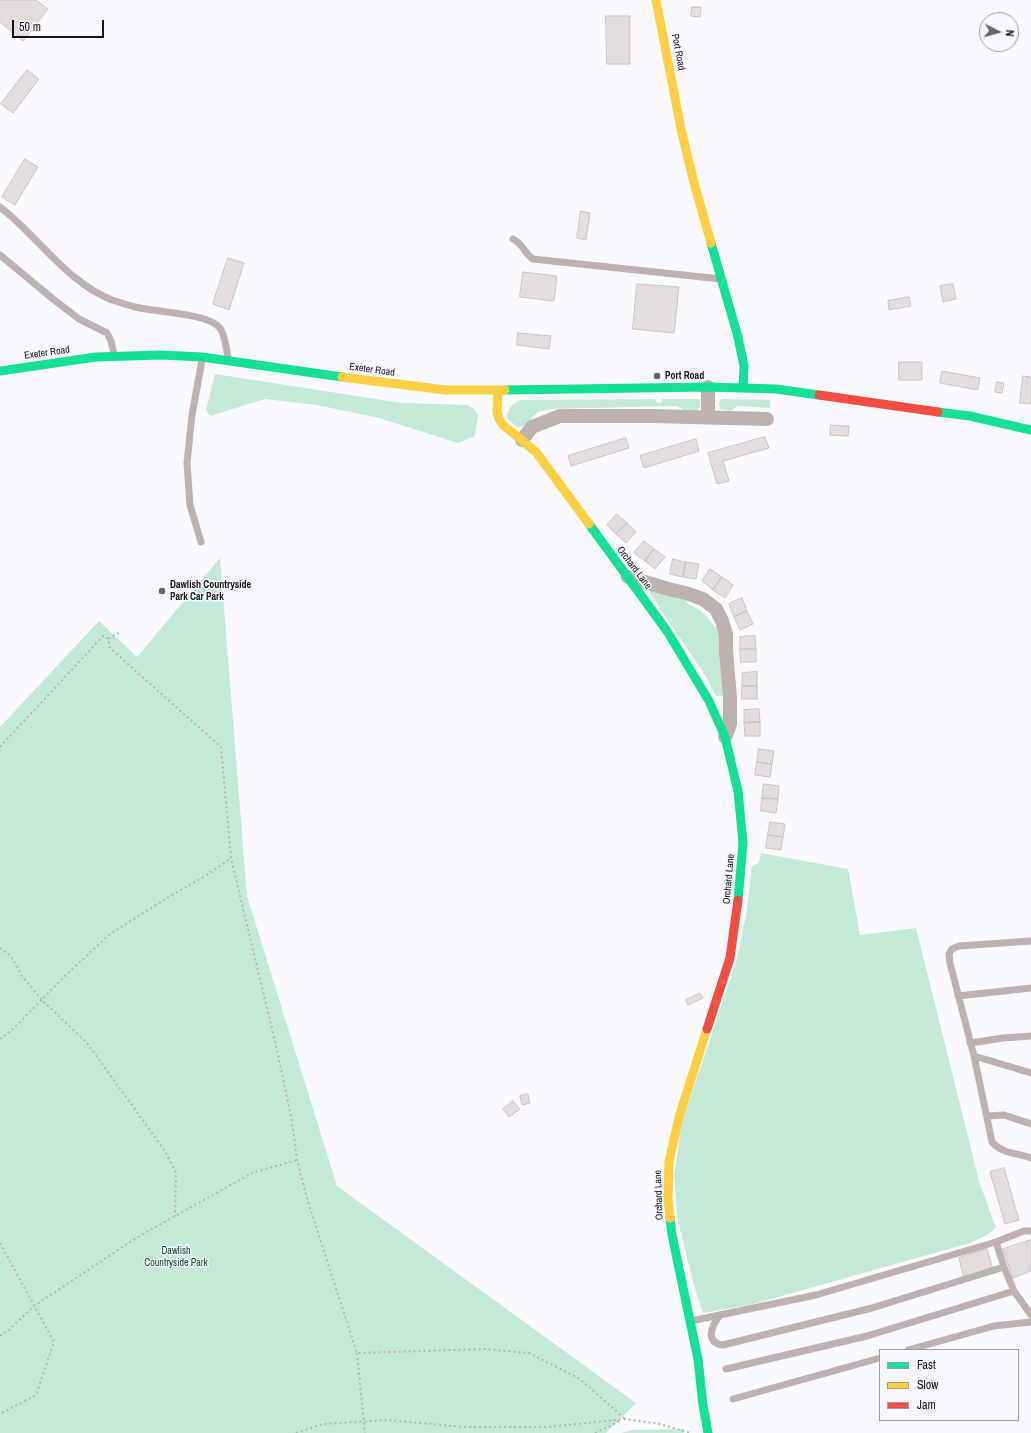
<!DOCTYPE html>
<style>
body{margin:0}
#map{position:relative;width:1031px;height:1433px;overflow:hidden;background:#faf9fd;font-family:"Archivo Narrow",sans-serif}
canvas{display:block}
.legend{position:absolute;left:879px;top:1349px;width:140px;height:72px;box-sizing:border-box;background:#f9f8fe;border:1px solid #9e9da4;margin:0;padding:5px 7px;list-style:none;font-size:12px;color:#15141e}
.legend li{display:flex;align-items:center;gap:8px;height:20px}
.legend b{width:20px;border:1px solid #9e9da4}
.north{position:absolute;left:979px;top:12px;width:40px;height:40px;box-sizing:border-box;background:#f9f8fe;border:1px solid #9e9da4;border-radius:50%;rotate:96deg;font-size:11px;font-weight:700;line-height:16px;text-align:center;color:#15141e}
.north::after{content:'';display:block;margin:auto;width:14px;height:18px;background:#65646c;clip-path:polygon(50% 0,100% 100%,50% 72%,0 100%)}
.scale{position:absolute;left:12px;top:20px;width:92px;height:18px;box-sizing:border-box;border:2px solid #15141e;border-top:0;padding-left:5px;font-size:12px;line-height:14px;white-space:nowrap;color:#15141e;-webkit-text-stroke:3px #f9f8fe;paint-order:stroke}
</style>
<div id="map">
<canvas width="1031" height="1433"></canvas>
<ul class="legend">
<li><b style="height:5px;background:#16e098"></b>Fast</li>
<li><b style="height:5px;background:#ffcf43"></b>Slow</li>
<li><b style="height:5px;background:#f24e42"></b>Jam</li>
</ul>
<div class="north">N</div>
<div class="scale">50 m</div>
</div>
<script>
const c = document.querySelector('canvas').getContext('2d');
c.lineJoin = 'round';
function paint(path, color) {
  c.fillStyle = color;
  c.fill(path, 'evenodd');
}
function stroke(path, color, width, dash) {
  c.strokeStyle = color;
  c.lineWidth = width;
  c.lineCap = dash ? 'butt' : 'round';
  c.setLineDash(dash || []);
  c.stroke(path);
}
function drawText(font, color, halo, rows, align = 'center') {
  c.font = font + ' "Archivo Narrow",sans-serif';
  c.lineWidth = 3;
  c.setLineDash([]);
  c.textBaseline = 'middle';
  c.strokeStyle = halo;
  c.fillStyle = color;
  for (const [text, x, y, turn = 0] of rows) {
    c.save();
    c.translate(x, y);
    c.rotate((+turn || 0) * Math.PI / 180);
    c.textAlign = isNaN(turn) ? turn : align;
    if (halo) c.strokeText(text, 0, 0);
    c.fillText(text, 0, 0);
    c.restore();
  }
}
paint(new Path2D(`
 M215 374 402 403 467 405 473 408 478 415 475 436 458 443 379 418 317 405 265 399 210 416 206 410Z
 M655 399 656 402 661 403 662 399H699L700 401V407L696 411H684L681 408 676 406 550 409C546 410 540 411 537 413 529 418 528 428 517 427L507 418C508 408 512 403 521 400Z
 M723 399 770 400V408L737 406 731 411 720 409 719 404 720 400Z
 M220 558 247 896 337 1186 636 1403 606 1433H0V727L99 621 137 657Z
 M651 590 684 597 688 604 700 610 707 617 715 627 721 630 724 693 722 696H716L705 675 649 592Z
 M761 853 848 869 860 935 916 928 979 1181 996 1228 987 1235 970 1243 750 1305 703 1313 693 1282 678 1221 674 1175 682 1122 735 966 746 916 752 866 759 863Z
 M683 1429 684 1433H621L633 1430Z`), '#c4e9d8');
const building = new Path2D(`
 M0 0H36L48 9 23 41 0 22Z
 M692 7H701L700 17 691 16Z
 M606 16H630V64H607Z
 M27 70 39 79 13 113 1 104Z
 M25 159 38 167 15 205 2 197Z
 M581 211 590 213 586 240 577 238Z
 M228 258 244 263 229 310 213 304Z
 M523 272 557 276 554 301 520 297Z
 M637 284 679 287 674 333 633 329Z
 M953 284 956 299 943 302 940 286Z
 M909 297 911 306 889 310 888 301Z
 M518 333 551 336 549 349 517 345Z
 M899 362H922V380H899Z
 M942 371 980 378 978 390 940 383Z
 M1023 376 1031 377V404L1020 403Z
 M997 382 1004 383 1002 393 995 392Z
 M831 425 849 426 848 436 830 435Z
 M765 437 769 448 723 461 729 481 717 484 708 453Z
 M626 438 629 448 571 466 568 456Z
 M696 439 699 451 644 468 640 456Z
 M617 514 627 523 616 534 607 525Z
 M627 523 636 532 626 543 616 534Z
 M644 541 654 549 645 561 634 553Z
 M654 549 665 557 655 569 645 561Z
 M673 559 686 562 683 577 670 574Z
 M686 562 699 564 696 579 683 577Z
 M710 569 722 577 713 590 702 581Z
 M722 577 733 585 725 598 713 590Z
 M742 598 747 611 734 617 729 604Z
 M747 611 753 624 740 630 734 617Z
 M755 636 756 649H740V637Z
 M740 649H756V662H741Z
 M757 672V686H742V673Z
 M742 686H757V699H742Z
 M759 709 760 722 744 723V710Z
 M760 722V736H745L744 723Z
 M759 749 774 751 772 764 757 762Z
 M757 762 772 764 770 777 755 775Z
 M764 784 779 786 778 799 762 798Z
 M762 798 778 799 776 813 761 811Z
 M770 822 785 824 783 837 768 835Z
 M768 835 783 837 781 850 766 848Z
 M700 993 703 998 688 1005 686 1000Z
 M528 1094 530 1103 522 1105 520 1096Z
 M513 1101 520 1109 509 1117 503 1109Z
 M1004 1168 1019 1220 1005 1224 990 1172Z
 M1031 1240V1271L1013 1278 1003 1249Z
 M987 1249 993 1269 964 1278 959 1258Z`);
paint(building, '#e3dedd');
stroke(building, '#c9c4c3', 1);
stroke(new Path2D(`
 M119 633 108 639 110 648 221 747 231 858 277 1050 292 1121 297 1160 308 1202 357 1353 485 1349 529 1353 580 1379 625 1419
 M0 747 103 636 108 639
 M0 948 11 956 22 976 42 1000 87 1043 165 1151 176 1173 175 1216
 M0 1039 11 1031 66 975 110 934 167 898 207 875 231 858
 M0 1243 54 1342 36 1395 0 1414
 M0 1336 9 1330 34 1306 136 1238 252 1173 297 1160
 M357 1353 365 1433
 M296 1433 323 1424 387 1420 464 1427H547L625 1419 660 1424 691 1433
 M595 1433 622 1420`), '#b9b2b3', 2, [2, 3]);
stroke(new Path2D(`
 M0 207C38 236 66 282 112 300 119 302 127 305 135 307 154 312 208 313 220 328 225 335 226 348 228 357
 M513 239C524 245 524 253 533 259L721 279
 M0 255 53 299 79 319 107 333 111 341 114 354
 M201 542 190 505 187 463 192 415 202 360
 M1031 941 959 946 952 949 949 954 950 963 974 1056 992 1142C1002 1154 1018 1153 1031 1158
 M958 996 1031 988
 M970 1043 1003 1038 1031 1036
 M974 1056 1031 1073
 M987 1116 1004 1115 1031 1124
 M1031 1231H1024L996 1242 1004 1267 1014 1291 1031 1315
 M720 1315C712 1325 704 1343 723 1345L872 1308 1004 1267
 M691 1321 816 1295 996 1242
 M908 1350 994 1326 1031 1322
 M726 1369 867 1336 1014 1291
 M733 1399 880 1358`), '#bdb2b1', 7);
stroke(new Path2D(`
 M708 417V387
 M522 440 532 427 560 416H651L767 419
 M628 577 672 590 686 593 703 599 716 609 722 621 726 634V651L730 698V724L725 737`), '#bdb2b1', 14);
stroke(new Path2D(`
 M711 243 738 337 744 366 743 388
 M0 371 96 357 161 355 202 357 342 377
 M505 390 708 387 776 389 819 395
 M938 412 970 416 1031 430
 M589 524 667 631 709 701 725 737 738 791 743 843 738 900
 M670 1218 672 1235 698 1359 703 1405 708 1433`), '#16e098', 9);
stroke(new Path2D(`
 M656 0 681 129 693 179 711 243
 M342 377 446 390H505
 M498 390 497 412 499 419 503 425 536 452 589 524
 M670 1218 668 1199 669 1162 679 1117 707 1029`), '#ffcf43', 9);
stroke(new Path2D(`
 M819 395 938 412
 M707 1029 730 958 738 900`), '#f24e42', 9);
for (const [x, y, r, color] of [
 [657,376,4,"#65646c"],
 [162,591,4,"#65646c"]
]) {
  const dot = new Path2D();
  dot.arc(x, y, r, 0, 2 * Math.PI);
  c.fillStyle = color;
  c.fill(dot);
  stroke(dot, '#f9f8fe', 1.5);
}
drawText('10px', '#15141e', '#f9f8fe', [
 ["Port Road",678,52,79],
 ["Exeter Road",47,353,-8],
 ["Exeter Road",372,370,8],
 ["Orchard Lane",634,568,53],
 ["Orchard Lane",729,879,-85],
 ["Orchard Lane",659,1195,-92]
]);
drawText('bold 10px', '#15141e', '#f9f8fe', [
 ["Port Road",665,376],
 ["Dawlish Countryside",170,585],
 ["Park Car Park",170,597]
], 'left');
drawText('10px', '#074a31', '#f9f8fe', [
 ["Dawlish",176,1251],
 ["Countryside Park",176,1263]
]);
</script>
